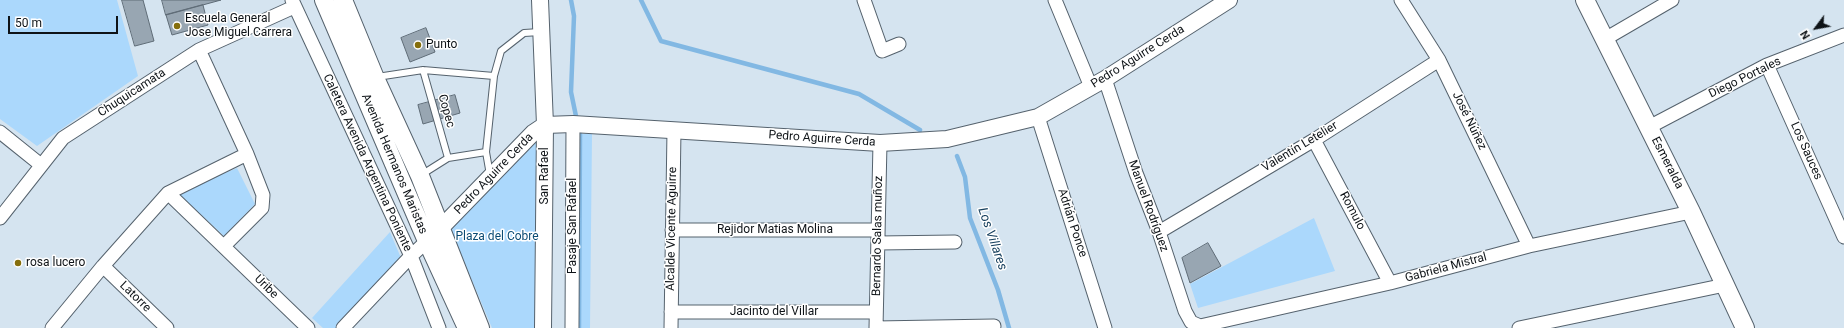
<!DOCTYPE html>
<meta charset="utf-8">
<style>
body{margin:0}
#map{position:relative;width:1844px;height:328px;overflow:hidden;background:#d5e4f0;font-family:Roboto,sans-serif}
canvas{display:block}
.north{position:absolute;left:1796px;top:8px;width:40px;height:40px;-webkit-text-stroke:3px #fff;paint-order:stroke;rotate:238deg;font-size:11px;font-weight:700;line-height:16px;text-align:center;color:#0e1317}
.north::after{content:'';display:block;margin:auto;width:14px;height:18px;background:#0e1317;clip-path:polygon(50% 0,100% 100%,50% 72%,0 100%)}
.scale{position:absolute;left:8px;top:16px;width:110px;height:18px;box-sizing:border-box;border:2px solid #0e1317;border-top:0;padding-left:5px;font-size:12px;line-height:14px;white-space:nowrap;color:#0e1317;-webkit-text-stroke:3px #fff;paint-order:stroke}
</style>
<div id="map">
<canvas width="1844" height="328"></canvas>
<div class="north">N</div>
<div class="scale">50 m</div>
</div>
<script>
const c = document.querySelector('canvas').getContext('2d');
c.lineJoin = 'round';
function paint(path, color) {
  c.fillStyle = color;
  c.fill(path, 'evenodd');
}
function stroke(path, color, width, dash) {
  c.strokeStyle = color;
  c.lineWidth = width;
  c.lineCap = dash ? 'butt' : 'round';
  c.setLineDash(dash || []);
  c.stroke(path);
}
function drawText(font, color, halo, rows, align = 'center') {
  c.font = font + ' Roboto,sans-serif';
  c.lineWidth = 3;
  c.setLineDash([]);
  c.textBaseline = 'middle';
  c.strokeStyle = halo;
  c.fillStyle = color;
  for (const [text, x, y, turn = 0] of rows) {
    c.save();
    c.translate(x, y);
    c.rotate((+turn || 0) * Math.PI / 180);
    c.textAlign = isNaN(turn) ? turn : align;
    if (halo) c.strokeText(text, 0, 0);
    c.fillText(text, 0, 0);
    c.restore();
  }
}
paint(new Path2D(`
 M0 0H117L138 76 37 146 0 119Z
 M580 134H592L590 328H579Z
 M536 137 537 328H492L450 228Z
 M237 168 255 204 224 236 178 193Z
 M1314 218 1335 271 1198 308 1190 284Z
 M390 232 401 258 338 328H323L312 318Z`), '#abd8fc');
stroke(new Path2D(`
 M571 0 574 16 571 92 577 121
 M641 0 661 41 859 94 920 130
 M579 128 580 134 579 328
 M957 156 965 177 970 218 998 290 1009 328`), '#82b8e3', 4.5);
const building = new Path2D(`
 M122 0H143L154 41 135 46Z
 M162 0H221L166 15Z
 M203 5 208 25 172 35 166 15Z
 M426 28 435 52 410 62 401 38Z
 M455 95 460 113 423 124 418 105Z
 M1208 243 1221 266 1190 283 1182 258Z`);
paint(building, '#98a6b2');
stroke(building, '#5f6c77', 1);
const service = new Path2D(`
 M423 70 448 158
 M377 77 423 70 494 76
 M421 175 448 158 486 152
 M490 175 486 152 494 76 501 51 524 33 540 32`);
const minor = new Path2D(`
 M292 0 411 256 439 328
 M864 0 882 51 899 44
 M1055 0 1091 87
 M1401 0 1439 60 1529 246
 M1605 39 1672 0
 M199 50 247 154 263 195 262 208 224 246
 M1767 65 1844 237
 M1105 79 1136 173 1159 232 1185 311 1191 322 1200 326 1390 283 1529 246 1691 212
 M1038 117 1105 328
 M1649 127 1767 65 1844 35
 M0 132 41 165
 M1314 140 1390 283
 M168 193 308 328
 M0 218 63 138 199 50 294 7
 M672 230H878
 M1159 232 1314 140 1439 60
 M878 243 955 242
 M103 266 167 328
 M671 312H876
 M52 328 103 266 168 193 247 154
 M343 328 411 256 427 241
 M572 328 573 124
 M671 328 674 130
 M876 328 880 143
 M876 328 994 326
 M1519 328 1725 285`);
const tertiary = new Path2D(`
 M540 0 545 125 543 328
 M433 236 533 133 545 125 573 124 880 143 947 139 1038 117 1105 79 1229 0`);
const secondary = new Path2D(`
 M324 0 427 241 467 328
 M343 0 375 78 420 176 480 328
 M1585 0 1691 212 1745 328`);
stroke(service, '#55626d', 8);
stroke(minor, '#55626d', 15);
stroke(tertiary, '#55626d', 18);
stroke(secondary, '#55626d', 20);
stroke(service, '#fff', 6);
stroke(minor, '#fff', 13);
stroke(tertiary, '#fff', 16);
stroke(secondary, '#fff', 18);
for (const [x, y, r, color] of [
 [177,26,4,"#856e0c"],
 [418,45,4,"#856e0c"],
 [18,263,4,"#856e0c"]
]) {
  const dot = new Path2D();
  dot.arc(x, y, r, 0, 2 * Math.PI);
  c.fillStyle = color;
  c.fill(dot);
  stroke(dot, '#fff', 1.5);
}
drawText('12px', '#0e1317', '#fff', [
 ["Escuela General",185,19],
 ["Jose Miguel Carrera",185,33],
 ["Punto",426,45],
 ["rosa lucero",26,263]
], 'left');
drawText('12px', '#0e1317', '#fff', [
 ["Pedro Aguirre Cerda",1138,57,-32],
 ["Diego Portales",1745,78,-26],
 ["Chuquicamata",132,93,-33],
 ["Copec",446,111,74],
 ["José Núñez",1469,121,64],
 ["Pedro Aguirre Cerda",822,139,4],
 ["Valentín Letelier",1300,147,-31],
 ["Los Sauces",1806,151,66],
 ["Caletera Avenida Argentina Poniente",367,163,65],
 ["Esmeralda",1667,163,63],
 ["Avenida Hermanos Maristas",394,164,67],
 ["Pedro Aguirre Cerda",494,174,-46],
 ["San Rafael",545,176,-90],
 ["Manuel Rodríguez",1148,206,70],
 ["Romulo",1352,211,62],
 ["Adrián Ponce",1072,223,72],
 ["Pasaje San Rafael",573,226,-90],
 ["Alcalde Vicente Aguirre",672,229,-89],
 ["Rejidor Matias Molina",775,230],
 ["Bernardo Salas muñoz",878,236,-89],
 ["Gabriela Mistral",1446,268,-15],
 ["Uribe",266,287,44],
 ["Latorre",135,297,44],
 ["Jacinto del Villar",774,312]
]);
drawText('12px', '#0a4b74', '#fff', [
 ["Plaza del Cobre",497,237]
]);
drawText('italic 13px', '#18415f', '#fff', [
 ["Los Villares",992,239,71]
]);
</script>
